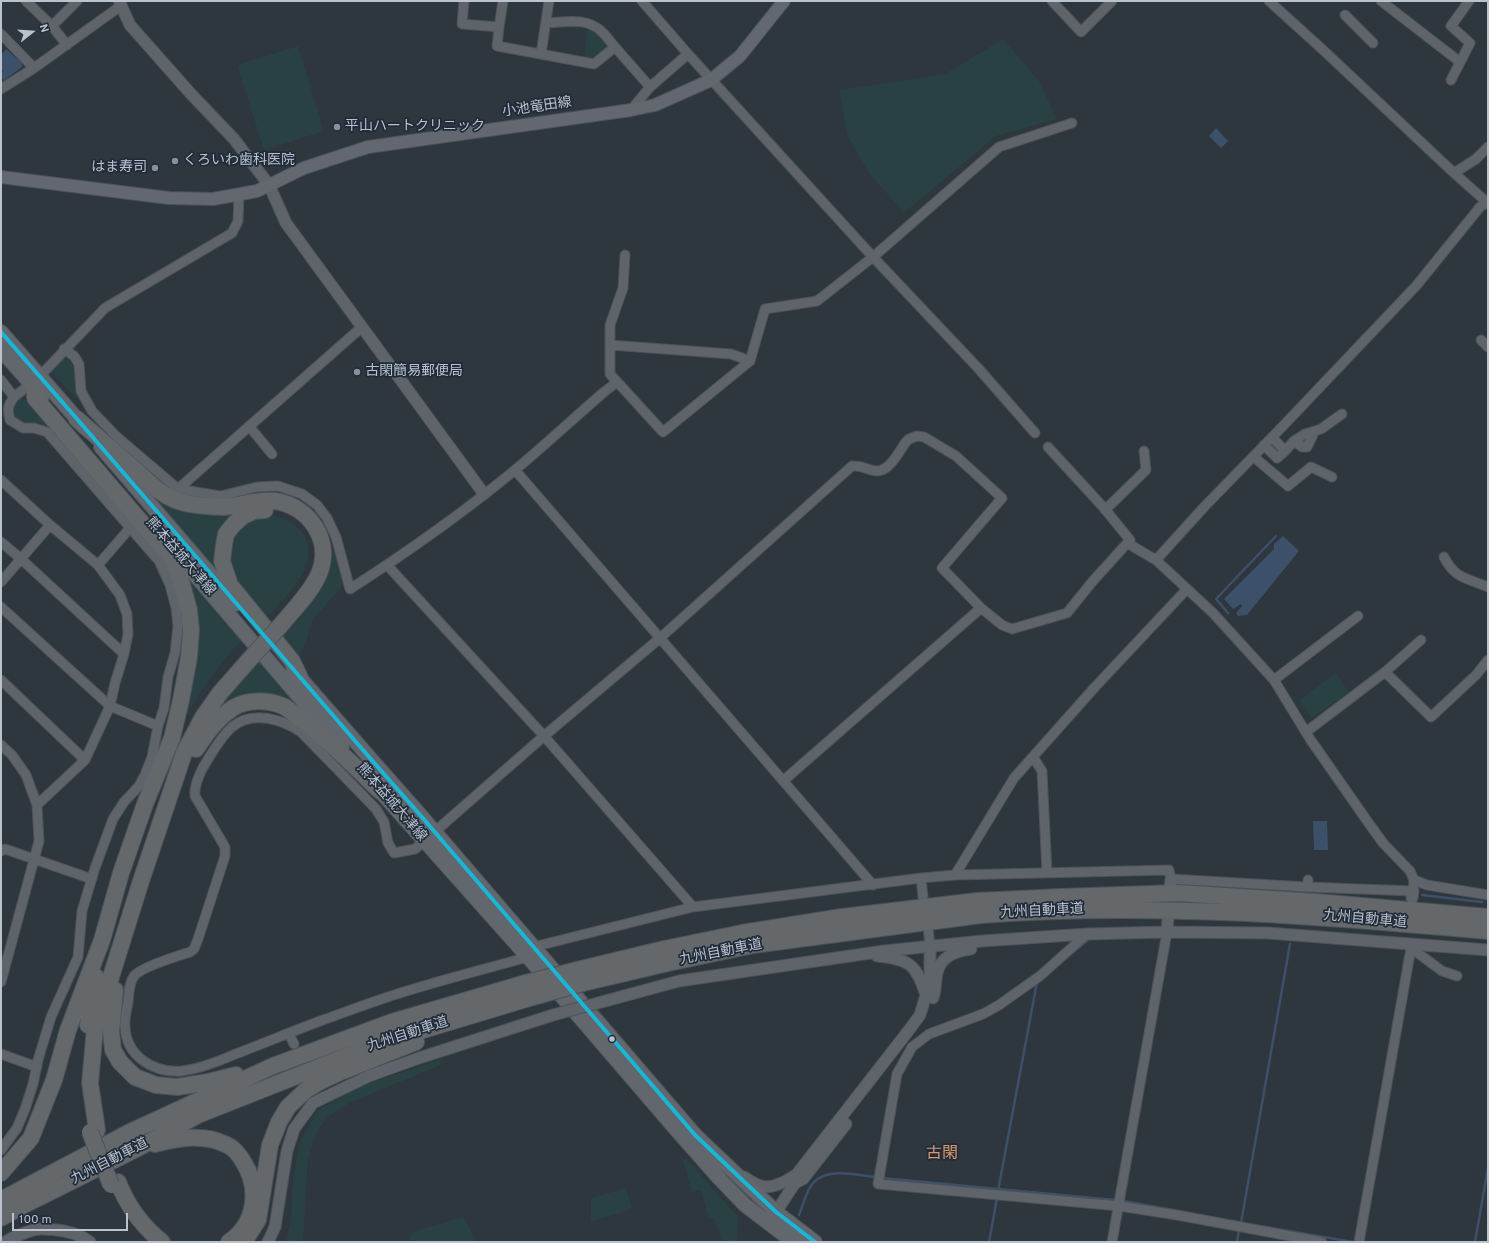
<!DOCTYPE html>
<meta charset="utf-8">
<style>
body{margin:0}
#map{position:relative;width:1489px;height:1243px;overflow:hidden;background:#2e363e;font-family:Overpass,sans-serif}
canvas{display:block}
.frame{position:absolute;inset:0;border:2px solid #b9c2cd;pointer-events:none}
.north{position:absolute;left:12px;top:12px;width:40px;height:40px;-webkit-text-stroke:3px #202c3a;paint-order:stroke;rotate:73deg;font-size:11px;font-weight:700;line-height:16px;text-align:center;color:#b9c2cd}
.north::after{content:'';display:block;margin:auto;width:14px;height:18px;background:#b9c2cd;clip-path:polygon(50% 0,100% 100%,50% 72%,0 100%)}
.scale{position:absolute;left:12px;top:1213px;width:116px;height:18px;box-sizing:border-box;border:2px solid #b9c2cd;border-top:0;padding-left:5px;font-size:12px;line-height:14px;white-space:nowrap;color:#b9c2cd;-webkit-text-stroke:3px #202c3a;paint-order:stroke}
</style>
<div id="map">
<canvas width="1489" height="1243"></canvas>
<div class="frame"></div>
<div class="north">N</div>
<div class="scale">100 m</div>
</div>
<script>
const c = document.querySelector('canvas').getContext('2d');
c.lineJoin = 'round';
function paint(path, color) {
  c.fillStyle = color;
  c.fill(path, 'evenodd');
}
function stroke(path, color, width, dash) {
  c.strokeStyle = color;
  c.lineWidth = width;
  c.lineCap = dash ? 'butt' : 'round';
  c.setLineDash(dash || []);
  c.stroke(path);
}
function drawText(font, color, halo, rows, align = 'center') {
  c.font = font + ' Overpass,"Noto Sans JP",sans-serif';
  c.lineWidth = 3.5;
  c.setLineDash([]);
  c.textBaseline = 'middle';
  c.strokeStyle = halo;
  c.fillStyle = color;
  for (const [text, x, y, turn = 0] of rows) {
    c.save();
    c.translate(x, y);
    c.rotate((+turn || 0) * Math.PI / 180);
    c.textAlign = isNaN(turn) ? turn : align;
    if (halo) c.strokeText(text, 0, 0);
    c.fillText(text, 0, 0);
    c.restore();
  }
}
paint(new Path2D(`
 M588 26 597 29 608 44 607 50 595 60 584 58Z
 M1003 39 1039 81 1057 119 996 136 904 213 869 173 847 135 839 90 945 74Z
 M298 46 324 131 264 150 237 65Z
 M60 358 69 359C85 374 70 389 84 406L51 372 50 370Z
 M21 396 48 427C36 419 13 428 13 409 13 403 16 400 21 396Z
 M158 494 231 507 235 517 219 574 154 499Z
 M312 509 324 527 345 582 312 621 307 639 299 658 278 633 321 582 309 511Z
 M271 515C283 517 291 521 300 530 326 560 286 598 265 618L239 586 229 556 233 539 237 530 253 518Z
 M178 560 245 637C220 662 201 690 184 720L191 663Z
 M258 651 318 722 282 703 206 718Z
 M1336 673 1349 692 1312 718 1299 700Z
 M439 1060 441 1065 351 1102 330 1115 317 1131 308 1158 303 1242H286L291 1223 293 1178 301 1139 317 1111 355 1088Z
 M686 1158 738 1217 737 1242H722L714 1218 709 1219 701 1190 692 1192 683 1161Z
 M626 1188 632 1209 591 1222V1198Z
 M463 1217 477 1242H409L412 1232Z`), '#2a4144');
paint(new Path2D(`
 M6 49 22 63V67L3 81 1 73 3 72 1 67V55Z
 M1216 128 1228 141 1221 148 1209 136Z
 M1283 536 1299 551 1247 615 1238 616 1236 613 1242 606 1241 604 1233 609 1224 599 1274 549V544Z
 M1313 821H1327L1328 850H1314Z`), '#3c506a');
stroke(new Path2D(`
 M1228 613 1216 599 1276 536
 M1422 895 1482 902
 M1072 953 1088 940
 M882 1178 1115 1200
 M998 1191 1037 982
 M1124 1201 1173 1210
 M799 1215C802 1207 805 1197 809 1189 821 1165 854 1175 875 1177
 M1241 1223 1290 944
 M1260 1226 1353 1242
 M989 1242 997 1198
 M1237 1242 1239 1230
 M1475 1242 1488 1168`), '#3c506a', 2.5);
const minor = new Path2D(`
 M26 1 52 26 67 45
 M464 1 462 24 499 27 497 46 594 64 615 47 650 87
 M642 1 688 54 873 257 978 368 1035 433
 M1052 1 1081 32 1112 1
 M1269 1 1322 49 1454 173 1481 197 1487 203
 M1381 1 1460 62
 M1345 15 1373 43
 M547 23C565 22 588 17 602 32 607 36 610 42 615 47
 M52 26 77 1
 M499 27 503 1
 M1 34 34 68
 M541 54 549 1
 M1451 80 1470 43 1451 26 1469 1
 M1 89 34 68 122 5
 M631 110 650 87 688 54
 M1454 173 1476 159 1488 147
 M625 255 623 288 610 325V374L663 432 750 361 765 309 817 301 873 257 999 147 1072 123
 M1481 340 1488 347
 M610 345 731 354 750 361
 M64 349 74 356 79 364 81 391 92 411 117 437 178 489 220 496 257 487 278 486 302 494 317 505 327 518 336 537 350 589C406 553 464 512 515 470 545 445 574 418 604 392L617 382
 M1 380 14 397C8 405 7 409 10 420L23 428H34L47 432 159 561 170 585 176 608 178 626 175 653 168 677 164 708 158 726 152 757 145 775 139 786 124 802 113 819 95 868 82 911 78 957 51 1017 38 1060 33 1084 25 1109 17 1128 1 1150
 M14 397 39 377 105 308 232 233 238 221 239 195
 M249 426 272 454
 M1294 441 1302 447H1307L1313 435 1312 432
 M1264 445 1277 458 1285 451 1272 437
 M1285 451 1294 441 1305 434 1321 429 1342 414
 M1254 457 1288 486 1311 467 1332 477
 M515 470 873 885
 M1 480 50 525 98 565 120 595 127 614 128 634 124 654 115 683 110 706 98 732 85 760 37 805 39 841 1 982
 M178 489 362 327
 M1105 510 1146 470 1144 451
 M1 542 20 558 124 654
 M1127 543 1156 560 1213 613 1274 680 1310 739 1370 825 1383 843 1410 871 1414 880 1413 891 1307 887 1308 880
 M1444 557C1455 579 1467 578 1488 587
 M1156 560 1205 506 1282 427 1416 286 1480 207 1488 202
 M98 565 130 528
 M387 565 544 736 693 907
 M1 582 50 525
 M1 607 110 706 158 726
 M1385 672 1431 717 1476 675 1488 660
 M1 680 85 760
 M1274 680 1358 616
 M1306 732 1385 672 1421 640
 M1 745 12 755 26 775 37 805
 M1033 757 1042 771 1047 873
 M783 781 981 608
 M1 851 5 849 92 879
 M955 875 1014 778 1095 687 1187 589
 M921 878 923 897
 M1414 880 1427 885 1488 895
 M928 927 930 946
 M1087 934 1040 976 999 1005 983 1014 929 1034 912 1047 897 1074 878 1184 1119 1206 1177 1215 1322 1242
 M533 947 693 907 921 878 955 875 1169 870 1171 879 1307 887
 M1411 948 1442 971 1457 976
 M528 957C485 969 441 980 397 994 371 1002 346 1012 320 1021 291 1032 262 1044 233 1055 217 1062 199 1069 181 1071 153 1073 126 1056 125 1026 124 1017 127 1010 128 1002 129 993 129 983 134 976 141 967 177 956 190 952L194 949 198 939 225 856V847L195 796C194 783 202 768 210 756 216 746 223 735 232 727 252 710 282 719 301 732L376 809 384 822 388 843 394 853 415 849 544 736 659 639 852 466C864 465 868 471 877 471 890 471 899 451 906 442L909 439 917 436 924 437 956 456 1002 498 942 568 981 608 1002 625 1012 629 1067 613 1092 582 1130 540 1104 508 1048 447
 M289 1034 294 1044
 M1 1054 37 1067
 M1112 1242 1167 932
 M1359 1242 1411 948 1413 944`);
const tertiary = new Path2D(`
 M119 1 130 25 191 94 234 139 269 185 286 223 484 494
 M1170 887 1171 879
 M1412 898 1413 891
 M1167 932 1168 917
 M930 946V983
 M877 956C909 959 916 964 926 995
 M933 998C936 990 935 982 937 973 941 956 956 951 971 949
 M609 1000 679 981 884 951 982 941 1087 934 1167 932 1268 933 1488 950
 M744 1177C749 1180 753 1183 758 1185 771 1191 787 1181 797 1174L909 1030 920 1015 926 995 930 989
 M795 1183 803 1179 846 1124
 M777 1219 776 1212 795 1183 796 1176
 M5 1242C13 1237 32 1229 41 1229 57 1229 77 1232 90 1242
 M268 1242 275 1227 287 1151 294 1129 313 1103 369 1076 419 1058 553 1015`);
const secondary = new Path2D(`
 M1 177 169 198 213 199 257 191 304 168 368 147 631 110 655 105 711 80 740 56 784 1`);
const primary = new Path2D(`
 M1 332 84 427
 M1 350 42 396
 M101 447 236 604
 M167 542 342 747
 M293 670 369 757 421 816 695 1135 776 1212 815 1242
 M373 783 528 957 674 1127 719 1178 745 1205 779 1231 795 1242`);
const motorway = new Path2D(`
 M77 419C95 435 114 451 132 467 146 479 158 493 175 500 187 505 210 507 223 507 240 506 258 499 275 501 310 506 334 542 318 576 309 595 293 610 280 626
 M265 510 254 511 243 516 234 524 226 534 224 545 222 561 230 585 292 661 300 678
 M196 749C206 734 217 718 233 708 247 699 268 700 283 706 289 709 295 715 301 719 329 740 354 766 380 791
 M577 970 664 949 742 933 842 917 977 901 1061 897 1178 893 1317 902 1488 917
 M583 983 668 963 753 945 981 915C1150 902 1319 916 1488 931
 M115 990 111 1031 113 1050 120 1062 135 1077 156 1085 177 1087 208 1082 236 1075
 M88 1025 96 977
 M97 1130 90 1083 95 1028 141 881 184 753 203 717 220 693 249 660
 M155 1144C179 1138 204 1133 227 1145 234 1148 240 1156 244 1163 260 1189 256 1224 229 1242
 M1 1173 31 1138 54 1080 68 1030 102 940 121 873 145 804 172 738 181 700 189 657 191 630 189 610 181 581 171 557 35 398V389
 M118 1182C127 1205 143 1227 162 1242
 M1 1200 128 1133 273 1066 392 1022 526 983
 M1 1218 26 1204 138 1148 198 1115 380 1043 533 997
 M242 1242 245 1240 258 1220 270 1145 279 1122 288 1107 306 1090 321 1081 338 1073 416 1042`);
stroke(minor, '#4c5258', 11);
stroke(tertiary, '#4c5258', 13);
stroke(secondary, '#4c5258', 14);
stroke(primary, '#4c525a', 16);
stroke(motorway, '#4b5259', 18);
stroke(minor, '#5f646b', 9);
stroke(tertiary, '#5f646b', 11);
stroke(secondary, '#636870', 12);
stroke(primary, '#61676d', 14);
stroke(motorway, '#64686b', 16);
const tertiaryBridge = new Path2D(`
 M553 1015 609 1000`);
const motorwayBridge = new Path2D(`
 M249 660 280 626
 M526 983 577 970
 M533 997 583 983
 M90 1132 111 1185`);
stroke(tertiaryBridge, '#4c5258', 13, []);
stroke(motorwayBridge, '#4b5259', 18, []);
stroke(tertiaryBridge, '#5f646b', 11);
stroke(motorwayBridge, '#64686b', 16);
stroke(new Path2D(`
 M1 332 77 419 369 757 421 816 695 1135 776 1212 815 1242`), '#1ab6d8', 4);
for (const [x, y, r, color] of [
 [337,127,4,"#88919b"],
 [175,161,4,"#88919b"],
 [155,168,4,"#88919b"],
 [357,372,4,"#88919b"],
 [612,1039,3.5,"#b9c2cd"]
]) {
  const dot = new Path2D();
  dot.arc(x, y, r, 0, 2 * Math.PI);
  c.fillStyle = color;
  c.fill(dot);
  stroke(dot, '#202c3a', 1.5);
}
drawText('14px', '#b9c2cd', '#202c3a', [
 ["小池竜田線",537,108,-8],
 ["熊本益城大津線",180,557,49],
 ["熊本益城大津線",391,803,49],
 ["九州自動車道",1042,912,-3],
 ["九州自動車道",1365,920,5],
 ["九州自動車道",721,953,-11],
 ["九州自動車道",408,1035,-18],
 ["九州自動車道",110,1162,-27]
]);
drawText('14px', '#b9c2cd', '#202c3a', [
 ["平山ハートクリニック",345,127],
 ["くろいわ歯科医院",183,161],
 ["はま寿司",147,168,"right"],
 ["古閑簡易郵便局",365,372]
], 'left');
drawText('16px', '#d99669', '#202c3a', [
 ["古閑",942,1155]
]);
</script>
